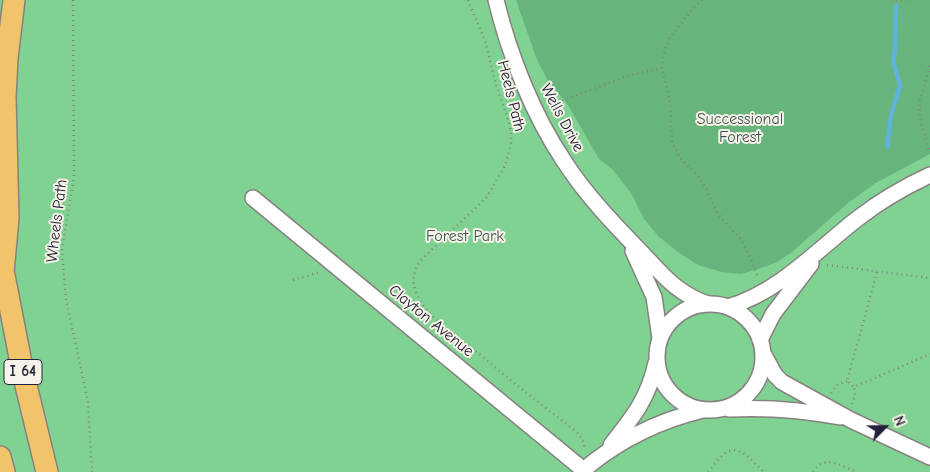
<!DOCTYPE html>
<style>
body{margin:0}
#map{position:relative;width:930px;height:472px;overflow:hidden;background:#ebe3c3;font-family:"Comic Neue",sans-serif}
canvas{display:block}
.north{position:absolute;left:860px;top:402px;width:50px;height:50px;-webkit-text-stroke:4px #f7f3e8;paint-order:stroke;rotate:67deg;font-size:14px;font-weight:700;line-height:20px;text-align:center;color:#22223b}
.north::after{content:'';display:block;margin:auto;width:18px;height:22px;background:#22223b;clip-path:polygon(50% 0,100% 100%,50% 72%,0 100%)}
</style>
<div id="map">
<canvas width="930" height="472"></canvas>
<div class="north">N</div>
</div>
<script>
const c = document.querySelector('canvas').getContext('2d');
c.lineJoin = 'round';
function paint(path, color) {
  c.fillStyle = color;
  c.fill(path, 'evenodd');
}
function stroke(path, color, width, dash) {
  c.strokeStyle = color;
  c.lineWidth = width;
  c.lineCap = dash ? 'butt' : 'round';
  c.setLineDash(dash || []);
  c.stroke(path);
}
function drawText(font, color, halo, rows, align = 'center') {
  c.font = font + ' "Comic Neue",sans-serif';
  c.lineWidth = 4;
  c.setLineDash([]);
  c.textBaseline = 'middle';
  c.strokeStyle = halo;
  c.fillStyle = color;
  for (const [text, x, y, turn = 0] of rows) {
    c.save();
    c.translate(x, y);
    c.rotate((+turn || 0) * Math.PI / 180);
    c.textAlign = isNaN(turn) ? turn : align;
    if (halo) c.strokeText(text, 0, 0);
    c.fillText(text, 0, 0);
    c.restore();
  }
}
paint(new Path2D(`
 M0 0H930V472H0Z`), '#80d293');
paint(new Path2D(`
 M516 0H930V154L874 184 848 203 791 253 777 262 761 268 741 274 722 272 698 265 678 252 659 237 644 219 631 193 612 169 599 159 568 105 548 81 537 60Z`), '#68b47d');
stroke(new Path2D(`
 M887 147 891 116 900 85 893 61 895 51 896 6`), '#5fb2db', 4.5);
const minor = new Path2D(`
 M496 0C509 54 533 115 564 161 585 194 613 223 640 251 662 274 677 294 708 304
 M253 198 586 472
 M633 251 654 297 660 338
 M657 357a53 53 0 1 1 106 0a53 53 0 1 1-106 0Z
 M728 307C779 292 816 251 857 219 880 201 904 187 930 175
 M760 340 773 314 811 264
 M763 353 775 375 782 382 851 420 930 457
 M729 409C767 407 803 410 840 417
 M611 445C633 417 648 399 656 363
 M581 472C617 441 657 421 703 410`);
const highway = new Path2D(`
 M1 260 23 373 47 472
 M3 272 8 218 5 97 7 58 14 0
 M0 457 4 472`);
stroke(minor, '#86827f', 18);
stroke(highway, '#86827f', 24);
stroke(new Path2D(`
 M73 0 74 178 62 250 63 265 66 299 88 402 92 472
 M468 0 485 41 496 85 509 122 511 133V144L505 166 486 198 421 260C414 270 411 280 416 292 426 318 457 336 478 353 510 380 542 406 576 431L582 439 585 448
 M702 0 695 6 671 36 666 46 663 58 662 68 670 102 672 142 680 158 698 176 707 190 717 213 742 241 752 261 758 278
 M891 0H907
 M930 66 920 100 919 116 930 153
 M548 106 630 75 662 68
 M827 265 930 278
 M877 272 847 381 854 387 930 354
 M293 280 321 272
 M831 393 838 384 847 381
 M852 404 855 395 854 387
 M708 472C733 439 738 447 764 472
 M813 472C824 454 841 465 856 472`), '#86827f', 2.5, [1, 4]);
stroke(minor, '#fff', 15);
stroke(highway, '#f1c36a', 21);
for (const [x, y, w] of [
 [23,372,38]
]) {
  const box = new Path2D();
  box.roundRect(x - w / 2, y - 12.5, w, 25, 4);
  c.fillStyle = '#f7f3e8';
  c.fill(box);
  stroke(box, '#22223b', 1);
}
drawText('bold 15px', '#22223b', null, [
 ["I 64",23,372]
]);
drawText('16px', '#22223b', '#f7f3e8', [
 ["Heels Path",511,96,76],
 ["Wells Drive",562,118,62],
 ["Wheels Path",57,221,-83],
 ["Clayton Avenue",431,321,39]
]);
drawText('16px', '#3e5755', '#f7f3e8', [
 ["Successional",740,119],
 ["Forest",740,137],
 ["Forest Park",465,236]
]);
</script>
